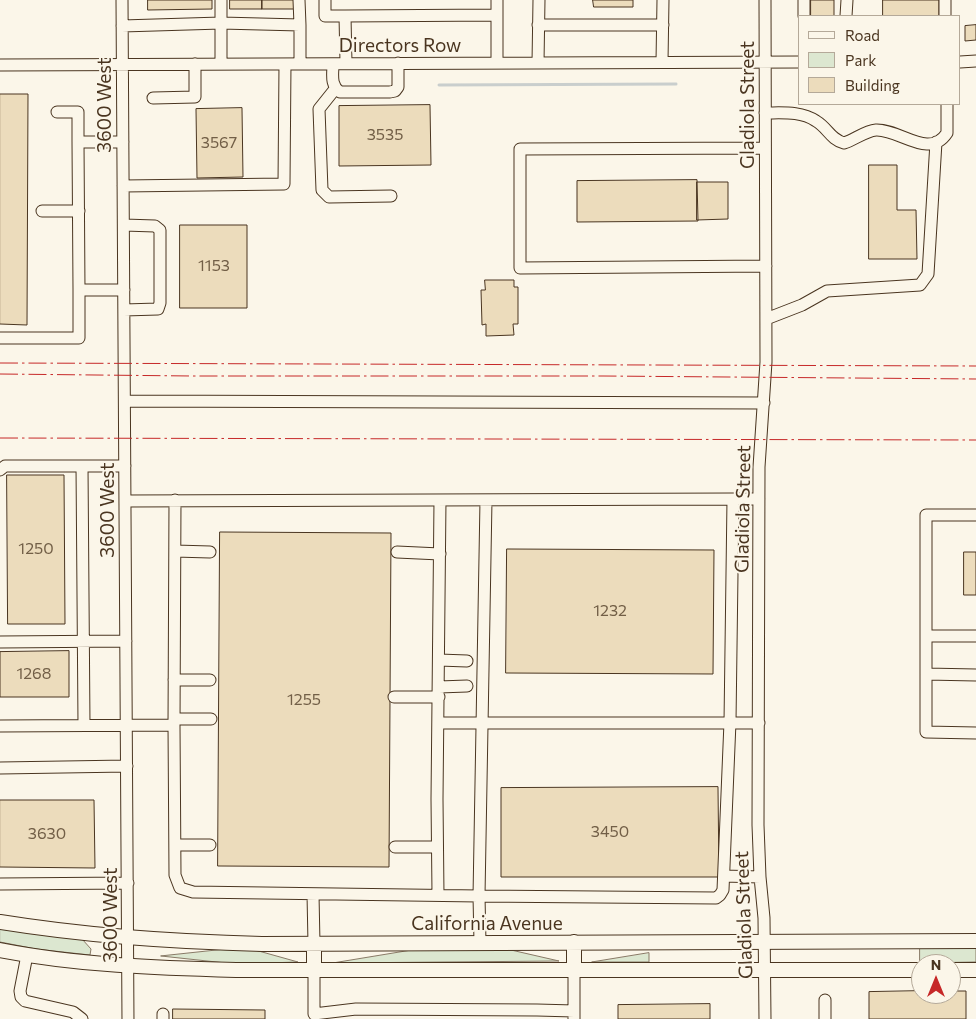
<!DOCTYPE html>
<style>
body{margin:0}
#map{position:relative;width:976px;height:1019px;overflow:hidden;background:#fbf6e9;font-family:Commissioner,sans-serif}
canvas{display:block}
.legend{position:absolute;left:798px;top:15px;width:162px;height:90px;box-sizing:border-box;background:#fbf6e9;border:1px solid #b4a999;margin:0;padding:6px 9px;list-style:none;font-size:15px;color:#4a3520}
.legend li{display:flex;align-items:center;gap:10px;height:25px}
.legend b{width:25px;border:1px solid #b4a999}
.north{position:absolute;left:911px;top:954px;width:50px;height:50px;box-sizing:border-box;background:#fbf6e9;border:1px solid #b4a999;border-radius:50%;rotate:0deg;font-size:14px;font-weight:700;line-height:20px;text-align:center;color:#4a3520}
.north::after{content:'';display:block;margin:auto;width:18px;height:22px;background:#c62828;clip-path:polygon(50% 0,100% 100%,50% 72%,0 100%)}
</style>
<div id="map">
<canvas width="976" height="1019"></canvas>
<ul class="legend">
<li><b style="height:6px;background:#fbf6e9"></b>Road</li>
<li><b style="height:14px;background:#dce7d0"></b>Park</li>
<li><b style="height:14px;background:#ecdcbc"></b>Building</li>
</ul>
<div class="north">N</div>
</div>
<script>
const c = document.querySelector('canvas').getContext('2d');
c.lineJoin = 'round';
function paint(path, color) {
  c.fillStyle = color;
  c.fill(path, 'evenodd');
}
function stroke(path, color, width, dash) {
  c.strokeStyle = color;
  c.lineWidth = width;
  c.lineCap = dash ? 'butt' : 'round';
  c.setLineDash(dash || []);
  c.stroke(path);
}
function drawText(font, color, halo, rows, align = 'center') {
  c.font = font + ' Commissioner,sans-serif';
  c.lineWidth = 4;
  c.setLineDash([]);
  c.textBaseline = 'middle';
  c.strokeStyle = halo;
  c.fillStyle = color;
  for (const [text, x, y, turn = 0] of rows) {
    c.save();
    c.translate(x, y);
    c.rotate((+turn || 0) * Math.PI / 180);
    c.textAlign = isNaN(turn) ? turn : align;
    if (halo) c.strokeText(text, 0, 0);
    c.fillText(text, 0, 0);
    c.restore();
  }
}
const green = new Path2D(`
 M0 929 82 939 91 949 90 955 36 949 0 942Z
 M920 948H976V962L920 963Z
 M226 949 255 950 298 962 235 964 161 956Z
 M418 949 511 950 559 961 333 963Z
 M649 953V962H592Z`);
paint(green, '#dce7d0');
stroke(green, '#887966', 1);
stroke(new Path2D(`
 M439 85 676 84`), '#c9cecd', 3);
const building = new Path2D(`
 M148 0H212V9L148 10Z
 M230 0H262V9H230Z
 M262 0H294V9H262Z
 M593 0H633V7H594Z
 M811 0H834V16H811Z
 M883 0H939V16H883Z
 M976 25V40L965 41V26Z
 M0 94H28L27 325 0 324Z
 M430 105 431 165 339 166V106Z
 M242 108 243 177 197 178 196 109Z
 M869 165H897V210H916L917 259H869Z
 M697 180 698 221 577 222V181Z
 M697 182H728V219L697 220Z
 M180 225H247V308H180Z
 M485 280H514V287H518V324H513L514 335 486 336V324L482 325 481 290H485Z
 M7 475H64L65 624H8Z
 M220 532 391 533 389 867 218 866Z
 M507 549 714 550 713 674 506 673Z
 M964 552H976V595H964Z
 M69 651V697H0V652Z
 M718 787 719 877H501V788Z
 M0 800H94L95 868 0 867Z
 M921 991V994H951V991H966V1019H869V992Z
 M710 1004V1019H618V1005Z
 M173 1009 265 1010V1019H173Z`);
paint(building, '#ecdcbc');
stroke(building, '#4a3520', 1);
const minor = new Path2D(`
 M122 0 128 1019
 M299 0 300 25
 M325 0V16H345L346 63
 M497 0V63
 M765 0 766 362 759 467 758 825 760 877 764 918 765 1019
 M804 0V16
 M945 0V16
 M345 16 497 15
 M846 16 847 0
 M538 25H663
 M122 26 221 23V0
 M662 62 663 0
 M960 62 976 61
 M538 63 539 0
 M221 64V23L300 25V64
 M333 64C333 74 330 85 340 92H390L395 91 398 87V63
 M0 65 800 62
 M335 89 319 109 322 190 329 197 391 196
 M153 98 195 97V64
 M57 112H78V142
 M765 113C783 113 801 111 816 121 828 128 830 139 844 143 854 140 865 131 876 130 900 129 929 160 947 133V104
 M123 142H78L79 290H124
 M765 148 520 149V268L766 266
 M123 186 284 184 285 64
 M42 211H79
 M124 225 155 226 160 230V303L158 309 124 310
 M766 319 802 305 827 291 920 285 928 274 936 142
 M0 338H79V290
 M125 401 764 403
 M82 466 84 725
 M0 470 5 466H125
 M126 501 733 499
 M976 515H926V732L976 733
 M175 551 210 552
 M397 552 440 554
 M926 636H976
 M0 642 126 641
 M439 660 467 661
 M926 674 976 675
 M174 680H210
 M439 687 467 686
 M394 697H439
 M174 719H211
 M438 723H759
 M174 725 175 875 180 888 193 892 479 896 486 500
 M0 726 174 725 175 500
 M0 768 127 766
 M175 845H210
 M395 847H437
 M724 876 760 877
 M0 884 128 883
 M313 894 314 944
 M438 895 437 799 440 500
 M480 943 479 896 716 898 720 895 723 890 730 722 733 499H759
 M27 955 20 991 21 997 25 1001 73 1012 82 1019
 M314 971V1014L356 1009 537 1010 574 1011
 M574 971V1019
 M163 1019V1014
 M825 1019V1000`);
const major = new Path2D(`
 M0 922C87 936 174 942 262 944L976 941
 M574 942V971
 M0 950C77 965 157 968 236 970H921
 M951 970H976
 M314 971V944`);
stroke(minor, '#4a3520', 13);
stroke(major, '#4a3520', 16);
stroke(minor, '#fbf6e9', 11);
stroke(major, '#fbf6e9', 14);
stroke(new Path2D(`
 M0 363 976 366
 M0 374 191 376H603L976 379
 M0 438 976 440`), '#c62828', 1, [18, 4, 2.5, 4]);
drawText('16px', '#725f47', null, [
 ["3535",385,135],
 ["3567",219,143],
 ["1153",214,266],
 ["1250",36,549],
 ["1232",610,611],
 ["1268",34,674],
 ["1255",304,700],
 ["3450",610,832],
 ["3630",47,834]
]);
drawText('19px', '#4a3520', '#fbf6e9', [
 ["Directors Row",400,46],
 ["3600 West",105,105,-90],
 ["Gladiola Street",748,105,-90],
 ["Gladiola Street",743,509,-89],
 ["3600 West",108,510,-90],
 ["3600 West",111,915,-90],
 ["Gladiola Street",744,915,-92],
 ["California Avenue",487,924]
]);
</script>
